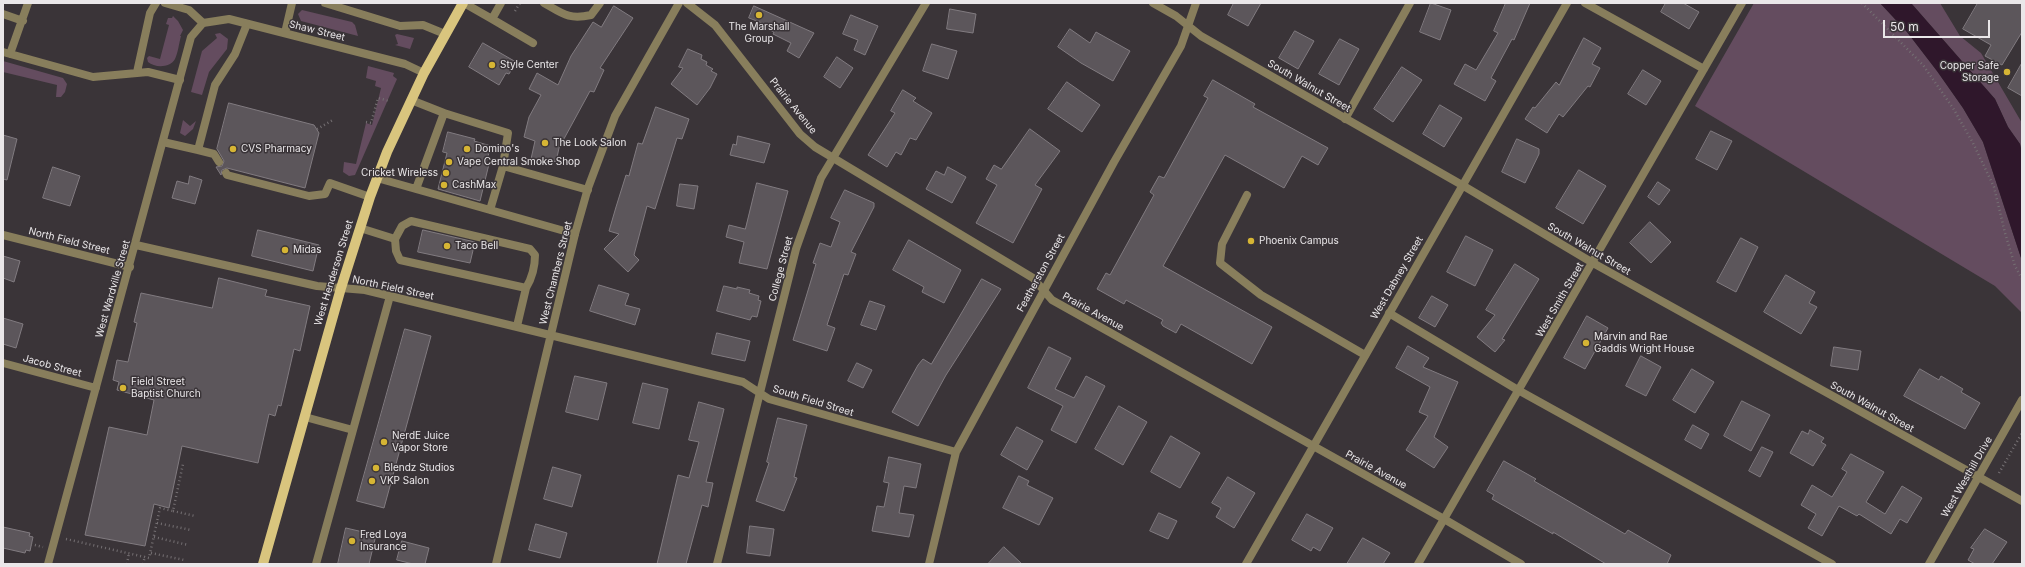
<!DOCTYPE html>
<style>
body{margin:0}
#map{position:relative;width:2025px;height:567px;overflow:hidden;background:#3a3438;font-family:Inter,sans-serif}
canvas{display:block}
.frame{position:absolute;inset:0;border:4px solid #eae7e9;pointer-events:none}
.scale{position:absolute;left:1883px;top:20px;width:107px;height:18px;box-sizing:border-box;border:2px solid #eae7e9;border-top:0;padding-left:5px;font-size:12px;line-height:14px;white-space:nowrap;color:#eae7e9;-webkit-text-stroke:3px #3a3438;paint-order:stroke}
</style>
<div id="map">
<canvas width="2025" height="567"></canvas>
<div class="frame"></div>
<div class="scale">50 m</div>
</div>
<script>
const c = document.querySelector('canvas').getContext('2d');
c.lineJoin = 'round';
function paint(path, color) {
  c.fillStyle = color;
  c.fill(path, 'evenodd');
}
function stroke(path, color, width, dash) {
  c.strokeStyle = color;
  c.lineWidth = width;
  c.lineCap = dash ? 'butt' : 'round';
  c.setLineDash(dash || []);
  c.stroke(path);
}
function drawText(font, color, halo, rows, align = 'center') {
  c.font = font + ' Inter,sans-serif';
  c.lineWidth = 3;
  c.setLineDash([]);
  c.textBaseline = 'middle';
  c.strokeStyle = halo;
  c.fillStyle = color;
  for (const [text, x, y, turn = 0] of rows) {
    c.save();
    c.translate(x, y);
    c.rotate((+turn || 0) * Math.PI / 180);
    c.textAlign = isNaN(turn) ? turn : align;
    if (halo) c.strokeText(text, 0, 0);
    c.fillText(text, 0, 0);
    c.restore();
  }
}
paint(new Path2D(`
 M1754 3H1880L1907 32 1937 71 1963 108 1983 142 2022 261V313L1995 286 1695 106Z
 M1911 3H1940L1960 36 1981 53 2022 123V153L2020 144 2008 127 1995 99Z
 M302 10 352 22 355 25 358 36 301 21 298 14Z
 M173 16 178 21 183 30 180 36H181C179 43 178 53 175 59 170 68 155 68 148 62L147 58 149 56 160 59 169 25 166 24 168 18H172Z
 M220 33 228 39 227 49 209 72 202 95 191 92 202 51 217 38 215 34Z
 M397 34 414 38 410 49 395 45 398 44 395 35Z
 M3 61 63 78 67 84 65 92 61 97H56L57 85 3 72Z
 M368 66 394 73 393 76 397 79 355 175 349 176 343 172 344 162 356 164 366 123 372 125 381 88 375 86 376 81 366 78Z
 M183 120 190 126 196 121 193 129 185 136 180 133Z`), '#644c5f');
paint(new Path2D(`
 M1880 3H1911L1995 99 2008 127 2020 144 2022 153V261L1983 142 1963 108 1937 71 1907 32Z`), '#2f172b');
const building = new Path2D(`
 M1234 3H1261L1248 26 1228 15Z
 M1431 3 1451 10 1440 40 1420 32Z
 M1506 3H1530L1514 40 1512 39 1491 78 1496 81 1485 101 1454 84 1465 64 1476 70 1498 33 1494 31Z
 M1666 3H1683L1699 12 1689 29 1661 12Z
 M1978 3H2022V32L2002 65 1985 56 1991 45 1963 29Z
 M614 6 633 18 600 68 604 70 594 92 590 91 559 148 556 162 546 159 545 163 531 159 535 141 524 137 529 117 541 95 529 89 537 73 558 85 571 56 593 22 601 27Z
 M754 6 814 33 799 58 787 51 791 43 773 34 774 32 761 26 762 23 749 18Z
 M950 9 976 14 973 33 947 29Z
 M851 15 878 26 865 55 854 50 858 40 843 34Z
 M1070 29 1090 43 1096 32 1130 51 1113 81 1081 63 1058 47Z
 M1295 31 1314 41 1298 69 1279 58Z
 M1584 38 1601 48 1592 64 1600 68 1590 87 1588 86 1563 117 1559 114 1547 133 1525 119 1533 107 1535 108 1556 82 1559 85Z
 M1340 39 1359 49 1339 85 1319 74Z
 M483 43 516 62 509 74 506 73 499 85 469 67Z
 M932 44 957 51 948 79 923 71Z
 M688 49 702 55 701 59 707 62 706 65 713 69 711 71 717 74 710 88 697 105 671 84 683 68 679 67Z
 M837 57 853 68 840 88 824 77Z
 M2022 63V96L2008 88Z
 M1402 67 1422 80 1393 122 1374 109Z
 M1643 70 1661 81 1646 105 1628 94Z
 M1213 80 1255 104 1253 107 1328 148 1318 165 1302 156 1284 188 1225 155 1163 266 1272 327 1252 364 1181 324 1176 333 1163 326 1161 323 1163 320 1126 300 1124 304 1097 289 1106 273 1110 275 1154 195 1150 192 1159 176 1164 178 1208 98 1204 96Z
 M1067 82 1100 105 1082 132 1048 109Z
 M903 90 916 98 913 101 932 113 916 140 910 138 901 155 896 152 887 167 868 155 895 113 891 111Z
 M229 103 314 125 319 133 305 188 227 168 222 170 221 175 216 167 222 166 224 161 217 149Z
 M1440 105 1462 118 1444 147 1423 134Z
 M656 107 689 119 682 139 677 138 655 209 647 206 634 255 639 260 628 272 604 249 619 234 609 231 616 207 626 175 629 176 638 143 642 144Z
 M1030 129 1060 151 1035 185 1042 189 1013 243 976 223 997 185 986 179 994 165 1001 169Z
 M1711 131 1732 141 1717 170 1696 159Z
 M448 132 475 139 474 141 491 146 486 163 489 164 480 201 438 189 447 153 443 152Z
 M3 135 17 139 7 180 3 179Z
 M738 136 770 144 764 163 730 155 733 144 736 145Z
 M1517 139 1539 149V154L1525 183 1502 172Z
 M53 167 80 176 70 206 43 198Z
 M948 167 966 177 952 203 926 189 936 171 944 175Z
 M1579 170 1606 186 1583 224 1556 208Z
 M190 176 202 180 195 204 172 198 177 181 188 184Z
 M1658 182 1670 190 1659 205 1648 197Z
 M757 183 788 191 767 269 739 263 744 242 726 237 729 225 745 229Z
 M680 184 698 186 694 209 677 206Z
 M845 190 874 203V207L851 252 856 254 848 275 844 274 827 325 835 328 827 351 793 340 816 264 813 263 820 243 831 247 840 222 831 218Z
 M1650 222 1671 242 1651 263 1630 243Z
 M258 230 319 245 313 271 252 256Z
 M423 230 475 242 470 263 418 252Z
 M1466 236 1493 250 1475 286 1447 272Z
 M1741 238 1758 247 1736 292 1717 282Z
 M909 240 961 270 944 303 922 292 924 287 893 270Z
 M3 256 20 261 14 282 3 278Z
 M1515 264 1539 279 1502 339 1505 340 1495 352 1477 337 1495 315 1486 310Z
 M1786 275 1815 292 1809 303 1817 307 1801 334 1764 312Z
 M219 278 267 290 265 296 310 306 300 351 294 349 281 406 278 405 275 416 269 414 258 463 182 446 169 508 154 504 145 546 85 535 109 427 147 435 154 400 117 390 119 382 113 380 117 360 128 362 137 323 134 322 141 293 212 308Z
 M982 279 1001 289 946 375 918 426 892 412 918 365 923 359 931 364Z
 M599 285 629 294 625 305 640 309 635 325 590 311Z
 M724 286 737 289V287L750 290 749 293 759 296 758 300 761 301 757 317 752 316 750 320 717 311Z
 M1432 296 1448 305 1435 327 1419 318Z
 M870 301 885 306 876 330 861 325Z
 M1587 316 1608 328 1585 369 1564 358Z
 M3 318 23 324 16 348 3 344Z
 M405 329 431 336 384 508 357 501Z
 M717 333 750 341 745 361 712 354Z
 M1408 346 1429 358 1423 367 1458 382 1434 437 1448 447 1434 468 1406 450 1428 416 1419 412 1430 387 1396 368Z
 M1049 347 1071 358 1055 389 1074 398 1086 376 1105 386 1076 443 1051 430 1063 406 1028 388Z
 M1834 347 1861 351 1858 370 1831 366Z
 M1641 356 1661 367 1646 396 1626 386Z
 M857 363 872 370 863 388 848 381Z
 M1692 369 1714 382 1695 413 1673 400Z
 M1920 369 1939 380 1941 376 1963 389 1961 392 1980 403 1965 429 1904 396Z
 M575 376 607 383 598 420 566 412Z
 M643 383 668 389 659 429 633 423Z
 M1742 401 1770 415 1751 451 1724 436Z
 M699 402 724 409 706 482 713 483 708 507 702 505 686 564H657L678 475 689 478 699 442 689 440Z
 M1119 406 1147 422 1123 465 1095 449Z
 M778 418 807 425 794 477 797 478 784 511 756 501 769 463 767 462Z
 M1693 425 1709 434 1701 449 1685 440Z
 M1017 427 1043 441 1027 470 1001 455Z
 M1810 430 1824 438 1821 442 1826 445 1813 466 1790 453 1802 431 1808 434Z
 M1171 436 1200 453 1180 488 1151 472Z
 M1762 447 1773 452 1760 477 1749 471Z
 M1851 454 1884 472 1866 502 1885 514 1902 486 1922 498 1907 523 1900 519 1891 534 1859 514 1857 516 1839 506 1822 536 1808 528 1816 514 1801 505 1812 485 1832 497 1847 472 1842 469Z
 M889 457 921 464 916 488 904 486 899 513 914 515 909 537 872 531 877 506 884 507 889 483 884 482Z
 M1504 461 1536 479 1534 481 1625 534 1628 530 1671 555 1667 564H1606L1553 532V534L1492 499 1494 495 1487 491Z
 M553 467 581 475 572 507 544 499Z
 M1019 476 1029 481 1027 485 1053 498 1039 525 1003 508Z
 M1228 477 1255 493 1234 528 1216 517 1221 508 1212 503Z
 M1159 513 1177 521 1168 539 1150 531Z
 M1307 514 1333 528 1320 551 1313 547 1311 551 1292 540Z
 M536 524 567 533 560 558 529 550Z
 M750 526 774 529 770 556 747 553Z
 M3 527 30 533 29 536 33 537 30 551 26 550 25 553 3 548Z
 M346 528 376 535 369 564H338Z
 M1985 529 2007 542 1992 564H1975L1968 560 1974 549 1971 548Z
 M1363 538 1390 553 1383 564H1347Z
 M402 541 429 548 425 564H413L397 560Z
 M1004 547 1022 564H988Z`);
paint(building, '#5c565b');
stroke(building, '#817b80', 1);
stroke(new Path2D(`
 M1862 3 1923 65 1953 108 1973 143 1994 187 2005 233 2015 266 2022 279
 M515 11 520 3
 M366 122 371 123 378 98 389 101
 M317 129 333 120
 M1999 473 2022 433
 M173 511 195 516
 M157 523 191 530
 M154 537 188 545
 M66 539 149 558 160 508 173 511 183 464
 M31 544 43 547
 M151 553 184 560
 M127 564 129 553
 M143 564 145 556`), '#757073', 2.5, [1, 3]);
stroke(new Path2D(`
 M165 3 189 10 203 23
 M325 3 400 26 423 25 445 34
 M464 3 492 19
 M501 3 492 19 533 43
 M544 3C563 14 569 20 591 15L600 3
 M3 14 23 21
 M285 33 292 3
 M3 52 93 77 148 72 180 80
 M10 54 28 3
 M137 72 150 13 156 3
 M411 100 444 113 416 189
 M444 113 508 133 503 166 588 190
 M163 142 198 150 215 85 235 54 247 24
 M198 150 214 154 219 162
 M226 173 227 175 309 196 325 194 330 183 370 197
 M377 178 575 234
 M1247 195 1222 244 1220 263 1261 295 1365 355
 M490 210 503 166
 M360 228 395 239 396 251 400 260 526 288 517 326
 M395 239 402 226 411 221 530 249 535 255C535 267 532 278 526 288
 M1389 313 1518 390 1832 564
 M305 417 353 430
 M316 564 390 296`), '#887e5c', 8);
stroke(new Path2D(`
 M1153 3 1176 16 1201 36 1462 185 1593 263 2022 501
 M1585 3 1704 69
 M1345 119 1410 3
 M3 235 130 267
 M136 245 317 286 365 290 743 382 769 399 956 452
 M3 363 96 388
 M48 564 191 37 203 23 229 19 405 64 424 73
 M496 564 575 234 588 188 615 116 679 3
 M717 564 796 249 821 178 926 3
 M929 564 956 452 1114 162 1181 46 1196 3
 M1246 564 1567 3
 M1418 564 1742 3`), '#887e5c', 8);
stroke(new Path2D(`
 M687 3 715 25 800 134 815 147 1033 278 1052 300 1444 519 1521 564
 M1929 564 2022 400`), '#887e5c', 8);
stroke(new Path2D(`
 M263 564 341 288 370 197 387 152 424 73 463 3`), '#d9c57e', 10);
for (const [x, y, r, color] of [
 [759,15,4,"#d6b534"],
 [492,65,4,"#d6b534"],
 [2007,72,4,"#d6b534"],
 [545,143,4,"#d6b534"],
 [233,149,4,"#d6b534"],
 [467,149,4,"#d6b534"],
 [449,162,4,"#d6b534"],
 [446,173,4,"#d6b534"],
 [444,185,4,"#d6b534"],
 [1251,241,4,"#d6b534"],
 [447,246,4,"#d6b534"],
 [285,250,4,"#d6b534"],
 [1586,343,4,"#d6b534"],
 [123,388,4,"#d6b534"],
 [384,442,4,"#d6b534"],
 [376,468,4,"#d6b534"],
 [372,481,4,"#d6b534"],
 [352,541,4,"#d6b534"]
]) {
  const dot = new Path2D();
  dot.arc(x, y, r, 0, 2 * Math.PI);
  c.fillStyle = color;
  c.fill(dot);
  stroke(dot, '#3a3438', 1.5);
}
drawText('10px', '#eae7e9', '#3a3438', [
 ["The Marshall",759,27,"center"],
 ["Group",759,39,"center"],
 ["Style Center",500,65],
 ["Copper Safe",1999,66,"right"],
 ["Storage",1999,78,"right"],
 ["The Look Salon",553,143],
 ["CVS Pharmacy",241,149],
 ["Domino's",475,149],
 ["Vape Central Smoke Shop",457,162],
 ["Cricket Wireless",438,173,"right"],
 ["CashMax",452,185],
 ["Phoenix Campus",1259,241],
 ["Taco Bell",455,246],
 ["Midas",293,250],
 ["Marvin and Rae",1594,337],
 ["Gaddis Wright House",1594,349],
 ["Field Street",131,382],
 ["Baptist Church",131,394],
 ["NerdE Juice",392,436],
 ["Vapor Store",392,448],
 ["Blendz Studios",384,468],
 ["VKP Salon",380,481],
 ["Fred Loya",360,535],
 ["Insurance",360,547]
], 'left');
drawText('10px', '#eae7e9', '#3a3438', [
 ["Shaw Street",317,31,14],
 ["South Walnut Street",1309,86,30],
 ["Prairie Avenue",793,106,51],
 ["North Field Street",69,241,14],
 ["South Walnut Street",1589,249,30],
 ["College Street",781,269,-75],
 ["West Henderson Street",334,273,-73],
 ["West Chambers Street",556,273,-76],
 ["Featherston Street",1041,273,-61],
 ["West Dabney Street",1397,278,-60],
 ["North Field Street",393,288,12],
 ["West Wardville Street",113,289,-74],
 ["West Smith Street",1560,300,-60],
 ["Prairie Avenue",1093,312,29],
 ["Jacob Street",52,366,15],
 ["South Field Street",813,401,17],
 ["South Walnut Street",1872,407,29],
 ["Prairie Avenue",1376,470,29],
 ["West Westhill Drive",1967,477,-60]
]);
</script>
